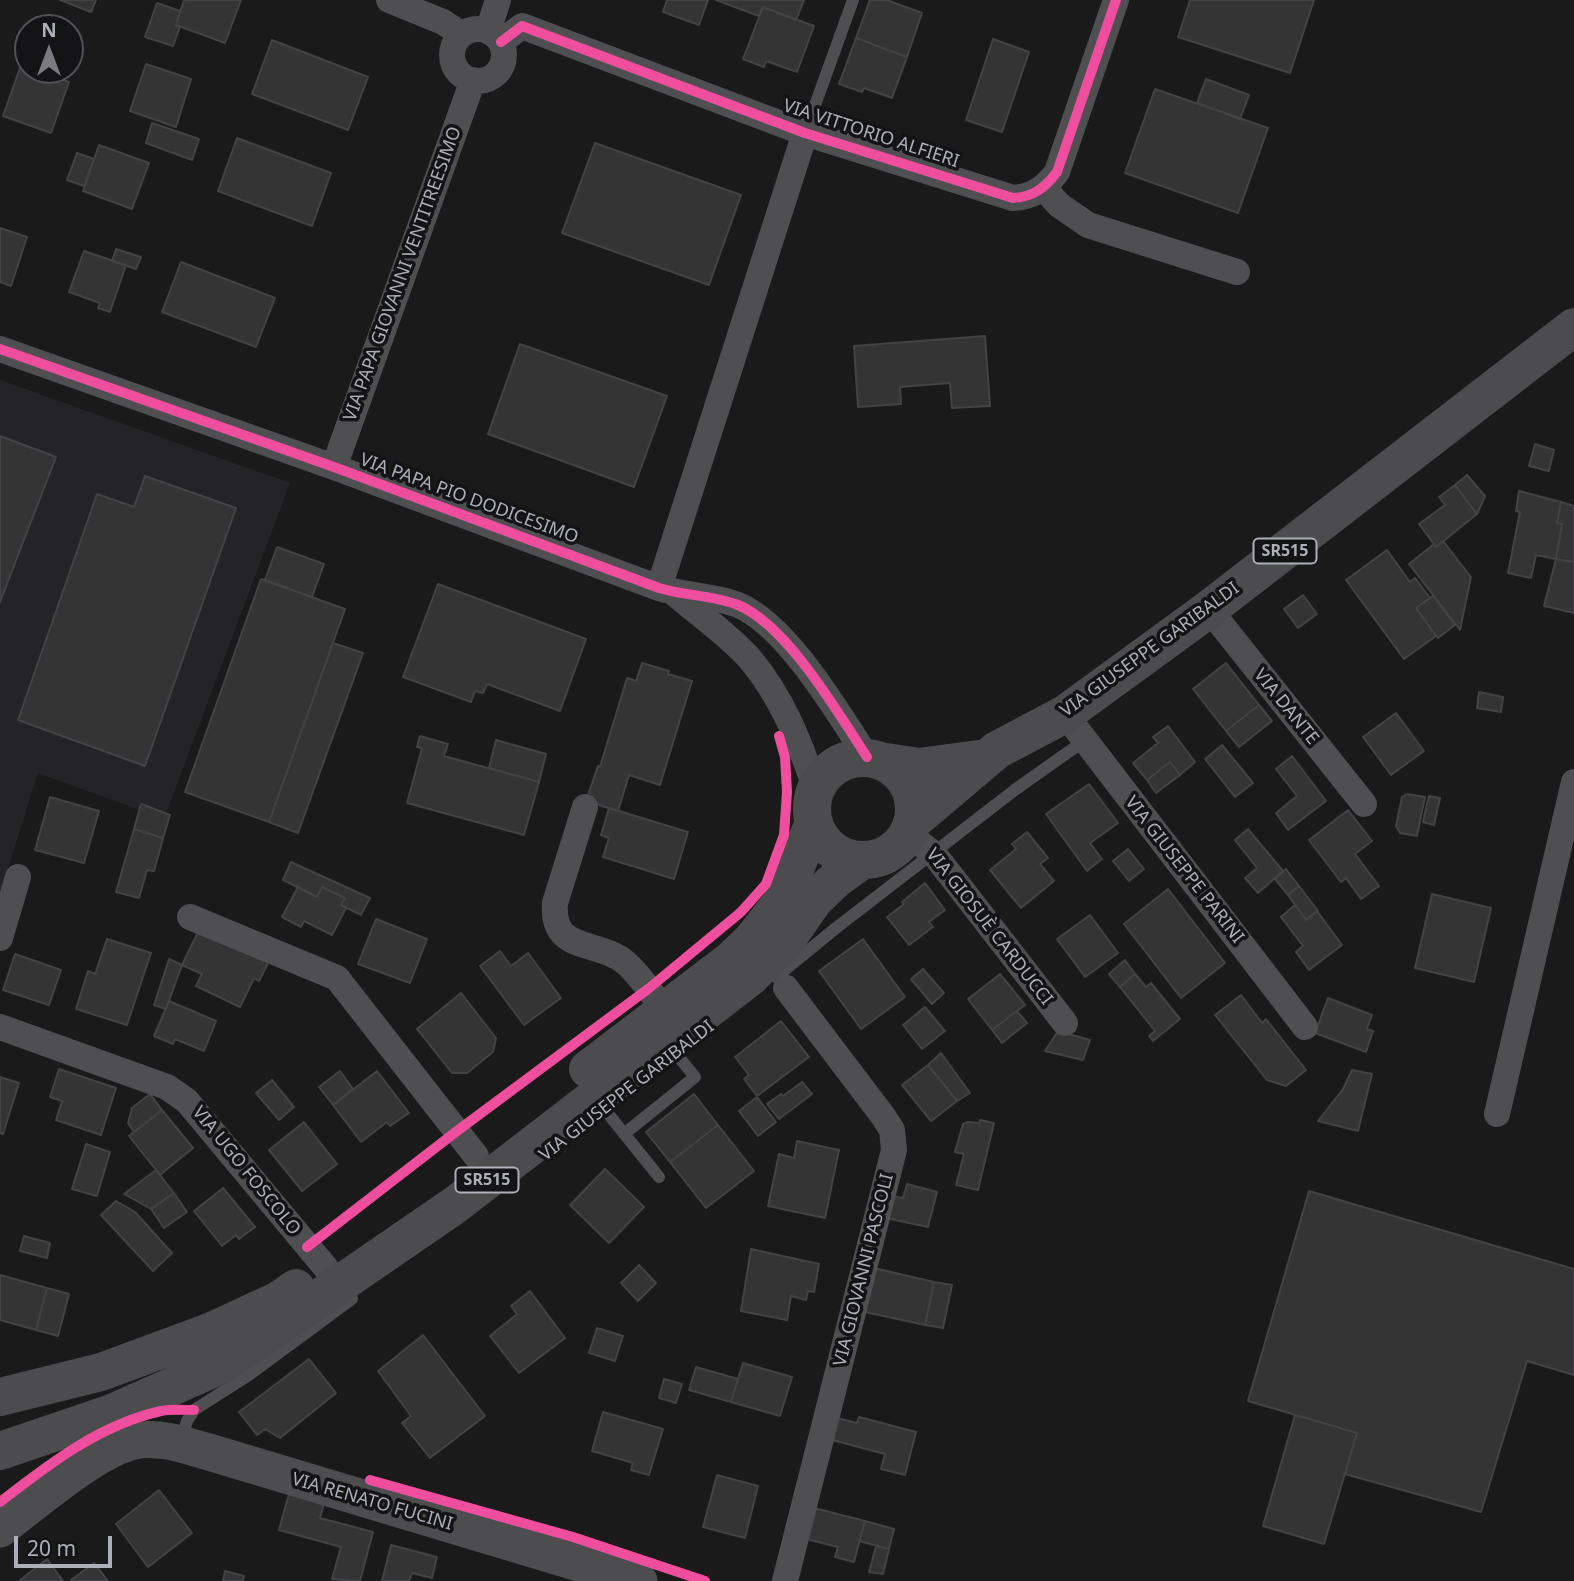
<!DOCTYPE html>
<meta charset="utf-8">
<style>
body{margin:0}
#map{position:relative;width:1574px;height:1581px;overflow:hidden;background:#1a1a1a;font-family:"Noto Sans",sans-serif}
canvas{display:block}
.north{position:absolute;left:14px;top:14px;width:70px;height:70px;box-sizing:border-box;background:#141416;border:2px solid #515257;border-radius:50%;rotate:0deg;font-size:19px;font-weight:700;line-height:28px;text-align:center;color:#adafb9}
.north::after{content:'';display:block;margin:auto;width:24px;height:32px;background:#7a7b81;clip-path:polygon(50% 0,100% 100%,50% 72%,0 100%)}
.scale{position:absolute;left:14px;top:1536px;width:98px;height:32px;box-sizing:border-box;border:4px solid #adafb9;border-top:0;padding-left:9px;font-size:21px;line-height:24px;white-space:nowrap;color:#adafb9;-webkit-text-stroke:5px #141416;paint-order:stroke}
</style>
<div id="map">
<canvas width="1574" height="1581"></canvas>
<div class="north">N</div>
<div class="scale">20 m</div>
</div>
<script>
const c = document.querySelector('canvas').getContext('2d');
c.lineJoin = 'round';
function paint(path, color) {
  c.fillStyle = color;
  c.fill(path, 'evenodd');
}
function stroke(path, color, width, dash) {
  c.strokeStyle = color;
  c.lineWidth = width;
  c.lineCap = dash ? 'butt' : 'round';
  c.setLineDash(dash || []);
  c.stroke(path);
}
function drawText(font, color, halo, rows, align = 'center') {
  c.font = font + ' "Noto Sans",sans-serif';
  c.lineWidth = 7;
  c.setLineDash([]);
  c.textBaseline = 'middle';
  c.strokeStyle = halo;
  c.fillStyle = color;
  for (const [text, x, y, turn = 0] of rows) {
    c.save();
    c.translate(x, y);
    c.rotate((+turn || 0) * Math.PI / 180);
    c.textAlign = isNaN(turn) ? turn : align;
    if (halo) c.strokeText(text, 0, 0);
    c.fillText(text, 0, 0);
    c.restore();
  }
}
paint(new Path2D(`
 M0 380 290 483 164 819 38 773 0 894Z`), '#242426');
const building = new Path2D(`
 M60 0H96L91 12Z
 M184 0H241L225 43 176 25Z
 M667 0H708L699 25 663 12Z
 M716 0H804L796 20 763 7 759 16Z
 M870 0H887L922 13 907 57 856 38Z
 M1190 0H1314L1290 73 1178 37Z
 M157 3 180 11 176 25 180 27 173 46 145 37Z
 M763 7 814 26 797 72 766 61 764 67 743 59Z
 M856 38 907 57 892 98 864 88 862 92 839 84Z
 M993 39 1029 52 1002 132 966 120Z
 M272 40 368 77 348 130 252 94Z
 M146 64 191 79 176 127 130 111Z
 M21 65 28 67V70H36L69 82 51 133 3 116Z
 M1206 79 1249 95 1240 119 1197 103Z
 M1155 89 1268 128 1238 213 1125 173Z
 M152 123 199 139 192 160 146 143Z
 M237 138 331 173 312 226 218 191Z
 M595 143 741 195 709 285 562 233Z
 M99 145 149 163 132 209 83 191Z
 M77 153 94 159 84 186 67 180Z
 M0 228 27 237 11 286 0 282Z
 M116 249 141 257 136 269 112 261Z
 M84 251 126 265 110 312 98 308 100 303 69 292Z
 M181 262 275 298 256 347 162 312Z
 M985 336 990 406 952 408 950 383 900 387 901 404 858 407 854 346Z
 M520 344 667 396 634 487 488 434Z
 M0 436 56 457 0 602Z
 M1535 444 1554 450 1549 471 1529 466Z
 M1467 475 1485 496 1477 514 1455 485Z
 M145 476 236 508 145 766 18 720 97 494 134 507Z
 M1455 485 1477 514 1436 547 1419 524 1445 505 1439 497Z
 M1519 491 1561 502 1557 523 1562 524 1556 559 1536 555 1531 578 1508 573 1520 512 1516 511Z
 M1561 502 1574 506V562L1556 559 1562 524 1557 523Z
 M1443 541 1471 577 1460 630 1409 564 1434 544 1436 547Z
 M277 547 324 564 312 597 265 580Z
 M1387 550 1410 582 1415 578 1430 598 1416 608 1436 636 1404 659 1346 580Z
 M1556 559 1574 562V613L1544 606Z
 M261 579 345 609 269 822 185 792Z
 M438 584 586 639 560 711 487 684 483 693 475 691 471 702 403 677Z
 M1303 595 1317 614 1298 628 1284 609Z
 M1433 596 1455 625 1438 638 1416 608Z
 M333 643 363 653 298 833 269 822Z
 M642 663 669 671 668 674 692 681 660 785 629 775 618 811 586 801 598 766 600 767 627 678 636 681Z
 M1226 663 1259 705 1226 731 1193 689Z
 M1479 692 1503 697 1501 712 1477 708Z
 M1259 705 1272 721 1239 747 1226 731Z
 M1396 713 1424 751 1391 775 1363 737Z
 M1168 726 1195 762 1180 775 1170 762 1147 780 1133 763 1158 743 1153 737Z
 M420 736 448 744 444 756 539 782 524 835 407 803 422 748 417 747Z
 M496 740 546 754 539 782 489 768Z
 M1222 745 1253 783 1235 797 1205 759Z
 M1292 756 1326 801 1288 830 1276 813 1297 796 1276 769Z
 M1170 762 1180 775 1156 793 1147 780Z
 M1089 784 1118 823 1090 843 1102 859 1087 871 1046 814Z
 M1407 794 1425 797 1417 836 1400 833 1396 826 1402 797Z
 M1429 796 1440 798 1434 825 1423 822Z
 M50 797 99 811 84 863 35 850Z
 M141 804 170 815 163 838 134 829Z
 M609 808 688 832 674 879 603 857 609 838 601 835Z
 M1348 810 1372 841 1355 854 1379 886 1361 899 1346 878 1341 882 1309 840Z
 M134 829 163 838 154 871 147 870 139 898 116 892Z
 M1248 829 1283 871 1258 893 1245 878 1257 868 1235 840Z
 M1027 832 1048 858 1040 864 1054 881 1021 908 990 870 1016 849 1012 844Z
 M1128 849 1144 869 1129 881 1113 861Z
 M291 862 370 898 361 915 341 905 345 898 322 887 317 897 283 880Z
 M1286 869 1299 886 1288 895 1275 879Z
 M925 883 945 910 929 922 933 927 909 945 887 917 904 904 902 902Z
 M1299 886 1318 911 1306 920 1288 895Z
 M298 887 317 897 322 887 345 898 341 905 346 908 332 935 304 921 301 927 282 917Z
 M1168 889 1225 963 1181 998 1124 924Z
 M1432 894 1491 908 1474 982 1415 968Z
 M1295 905 1306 920 1317 911 1342 945 1309 970 1296 952 1303 946 1281 917Z
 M1090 915 1118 953 1085 977 1057 939Z
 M376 919 427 939 410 983 358 964Z
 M200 928 269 961 259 981 254 978 240 1007 196 986 202 974 182 965Z
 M107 939 151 953 127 1025 76 1009 88 971 95 974Z
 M863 939 905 997 861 1029 819 971Z
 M500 951 511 966 528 953 561 998 524 1025 480 966Z
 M15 954 61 970 49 1005 3 990Z
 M169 959 182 965 166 1009 154 1005Z
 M1125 960 1135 974 1120 987 1109 974Z
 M923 969 944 993 932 1004 911 979Z
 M1000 974 1025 1005 992 1030 968 999Z
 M1135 974 1146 987 1151 983 1180 1019 1153 1041 1149 1036 1155 1031 1120 987Z
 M461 993 496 1038 493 1052 467 1073H452L417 1029Z
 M1241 995 1262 1023 1266 1019 1306 1070 1286 1086 1267 1080 1215 1015Z
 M1328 998 1372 1015 1367 1029 1373 1031 1366 1052 1315 1033Z
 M169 1001 216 1021 204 1051 175 1039 173 1044 154 1036Z
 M925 1007 945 1031 922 1049 903 1025Z
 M1017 1011 1027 1023 1002 1043 992 1030Z
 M781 1021 809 1057 757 1096 744 1079 749 1075 735 1057Z
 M1058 1031 1090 1040 1083 1060 1045 1051Z
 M941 1053 970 1093 957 1101 928 1065Z
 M928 1065 957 1101 931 1121 902 1085Z
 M59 1069 116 1088 101 1135 56 1120 62 1101 50 1097Z
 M1352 1070 1372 1074 1358 1131 1318 1121 1343 1089Z
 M340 1071 353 1089 333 1105 319 1087Z
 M377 1071 409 1113 390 1126 387 1122 361 1142 333 1105Z
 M0 1077 19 1083 3 1134 0 1133Z
 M272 1080 294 1107 279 1120 256 1093Z
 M802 1082 812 1094 779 1119 767 1104 781 1094 783 1096Z
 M150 1094 162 1110 134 1132 128 1123 132 1108Z
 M694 1094 718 1125 670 1162 646 1132Z
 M757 1097 776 1122 758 1136 739 1111Z
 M162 1110 193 1148 160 1175 129 1136Z
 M980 1120 994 1123 978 1190 956 1185 964 1154 955 1152 963 1124 968 1122 979 1123Z
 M304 1122 337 1164 302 1191 269 1150Z
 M718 1125 754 1171 706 1208 670 1162Z
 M797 1141 839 1150 825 1218 768 1206 779 1154 794 1158Z
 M86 1144 110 1152 97 1196 72 1189Z
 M605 1169 644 1207 609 1243 570 1205Z
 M156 1170 174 1193 151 1209 124 1194Z
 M907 1184 937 1192 928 1227 886 1218 892 1196 903 1198Z
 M223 1188 255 1227 239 1239 236 1235 222 1246 194 1211Z
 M1309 1191 1574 1269V1375L1527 1361 1481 1512 1345 1474 1357 1433 1248 1401Z
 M174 1193 187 1212 164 1228 151 1209Z
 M116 1201 135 1212 172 1253 153 1271 101 1215Z
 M24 1236 50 1243 47 1258 20 1251Z
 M751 1249 819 1264 814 1292 808 1291 806 1300 791 1296 787 1320 741 1311Z
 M639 1265 656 1283 638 1301 621 1283Z
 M874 1268 934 1282 925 1325 865 1312Z
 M0 1275 47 1288 36 1330 0 1320Z
 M934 1282 952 1285 943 1328 925 1325Z
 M47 1288 69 1294 58 1336 36 1330Z
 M530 1291 565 1338 519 1373 490 1336 517 1314 511 1306Z
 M597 1328 623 1336 615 1361 589 1353Z
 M423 1335 485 1416 430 1458 402 1423 411 1416 378 1371Z
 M309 1359 336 1393 280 1438 265 1429 257 1435 239 1412Z
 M743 1363 792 1377 780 1416 731 1402Z
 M696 1367 738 1379 731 1402 689 1390Z
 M664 1379 682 1384 676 1403 659 1398Z
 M603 1412 663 1429 649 1475 631 1470 633 1463 592 1451Z
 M1295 1415 1357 1433 1324 1544 1263 1526Z
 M859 1417 916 1432 905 1475 881 1469 885 1454 832 1440 837 1418 857 1423Z
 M717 1475 758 1486 745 1538 703 1527Z
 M159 1490 192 1533 148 1567 116 1524Z
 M290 1490 325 1499 320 1518 373 1532 360 1581 332 1579 341 1547 279 1530Z
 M814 1508 865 1521 854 1562 835 1557 838 1547 806 1539Z
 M865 1521 894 1529 889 1549 859 1541Z
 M391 1545 437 1557 432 1578 412 1573 409 1581H382Z
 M876 1546 889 1549 883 1574 869 1572Z
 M47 1559 63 1581H19Z
 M94 1563 108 1581H72L71 1580Z
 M225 1571 244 1576 243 1581H223Z`);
paint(building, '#343435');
stroke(building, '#434346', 2);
stroke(new Path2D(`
 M805 133 853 0
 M776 977 836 928 1016 789 1084 741
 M597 1100 659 1177
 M624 1134 695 1077 669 1045
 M181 1440 187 1421 194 1410 249 1375 352 1299`), '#4f4f52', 12);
stroke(new Path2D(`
 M389 0 443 22 461 34
 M452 55a26 26 0 1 1 52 0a26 26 0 1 1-52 0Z
 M488 31 498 0
 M501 42 522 26 805 133 1013 198C1033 197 1045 188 1057 172L1116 0
 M1043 187 1059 205 1088 225 1237 272
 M0 349 334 467 659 588C685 596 713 595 738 605 787 625 838 713 867 757
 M334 467 473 80
 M659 588 805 133
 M673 592C698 614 728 634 750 659 782 697 799 741 815 787
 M1209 609 1364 804
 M1065 714 1305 1027
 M585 807 555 903C551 954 598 939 626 963 640 975 652 994 664 1010
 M909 835 934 854 1065 1023
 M190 917 337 978 476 1156
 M0 938 18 877
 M0 1027 167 1087 187 1101 326 1268
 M1497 1114 1574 782
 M785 1581 894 1150 892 1130 883 1116 786 988`), '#4f4f52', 26);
stroke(new Path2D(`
 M0 1529C33 1504 101 1444 140 1440 163 1437 187 1446 209 1452L639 1581`), '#4d4d50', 37);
stroke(new Path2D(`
 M812 809a51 51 0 1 1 102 0a51 51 0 1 1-102 0Z
 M886 762 919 767 986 758
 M913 821 997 750 1065 714 1209 609 1574 327
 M588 1069 731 960 752 940 781 903 813 825
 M0 1397 101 1372 212 1331 279 1300 296 1288
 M0 1451 112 1413 214 1368 244 1350 455 1205 749 978 783 945 814 900 836 879 861 861`), '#4c4c4e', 38);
stroke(new Path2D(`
 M501 42 522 26 805 133 1013 198C1033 197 1045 188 1057 172L1116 0
 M0 349 334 467 659 588C685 596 713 595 738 605 787 625 838 713 867 757
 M307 1247 457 1131 648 989 741 912 766 884 784 835 787 792 785 757 779 736
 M370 1480 573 1537 705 1581
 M0 1502C49 1464 99 1425 161 1411 171 1409 183 1410 194 1410`), '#ef4d9e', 10);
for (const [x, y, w] of [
 [1285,551,63],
 [487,1180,63]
]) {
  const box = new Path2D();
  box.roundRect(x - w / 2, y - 12.5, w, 25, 5);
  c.fillStyle = '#141416';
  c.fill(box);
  stroke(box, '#adafb9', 2);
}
drawText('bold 16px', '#adafb9', null, [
 ["SR515",1285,551],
 ["SR515",487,1180]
]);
drawText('18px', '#adafb9', '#141416', [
 ["VIA VITTORIO ALFIERI",871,134,18],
 ["VIA PAPA GIOVANNI VENTITREESIMO",403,274,-70],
 ["VIA PAPA PIO DODICESIMO",469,499,20],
 ["VIA GIUSEPPE GARIBALDI",1150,650,-36],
 ["VIA DANTE",1286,707,51],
 ["VIA GIUSEPPE PARINI",1184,870,52],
 ["VIA GIOSUÈ CARDUCCI",989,927,52],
 ["VIA GIUSEPPE GARIBALDI",627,1091,-38],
 ["VIA UGO FOSCOLO",246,1171,51],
 ["VIA GIOVANNI PASCOLI",864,1270,-76],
 ["VIA RENATO FUCINI",372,1502,16]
]);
</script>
